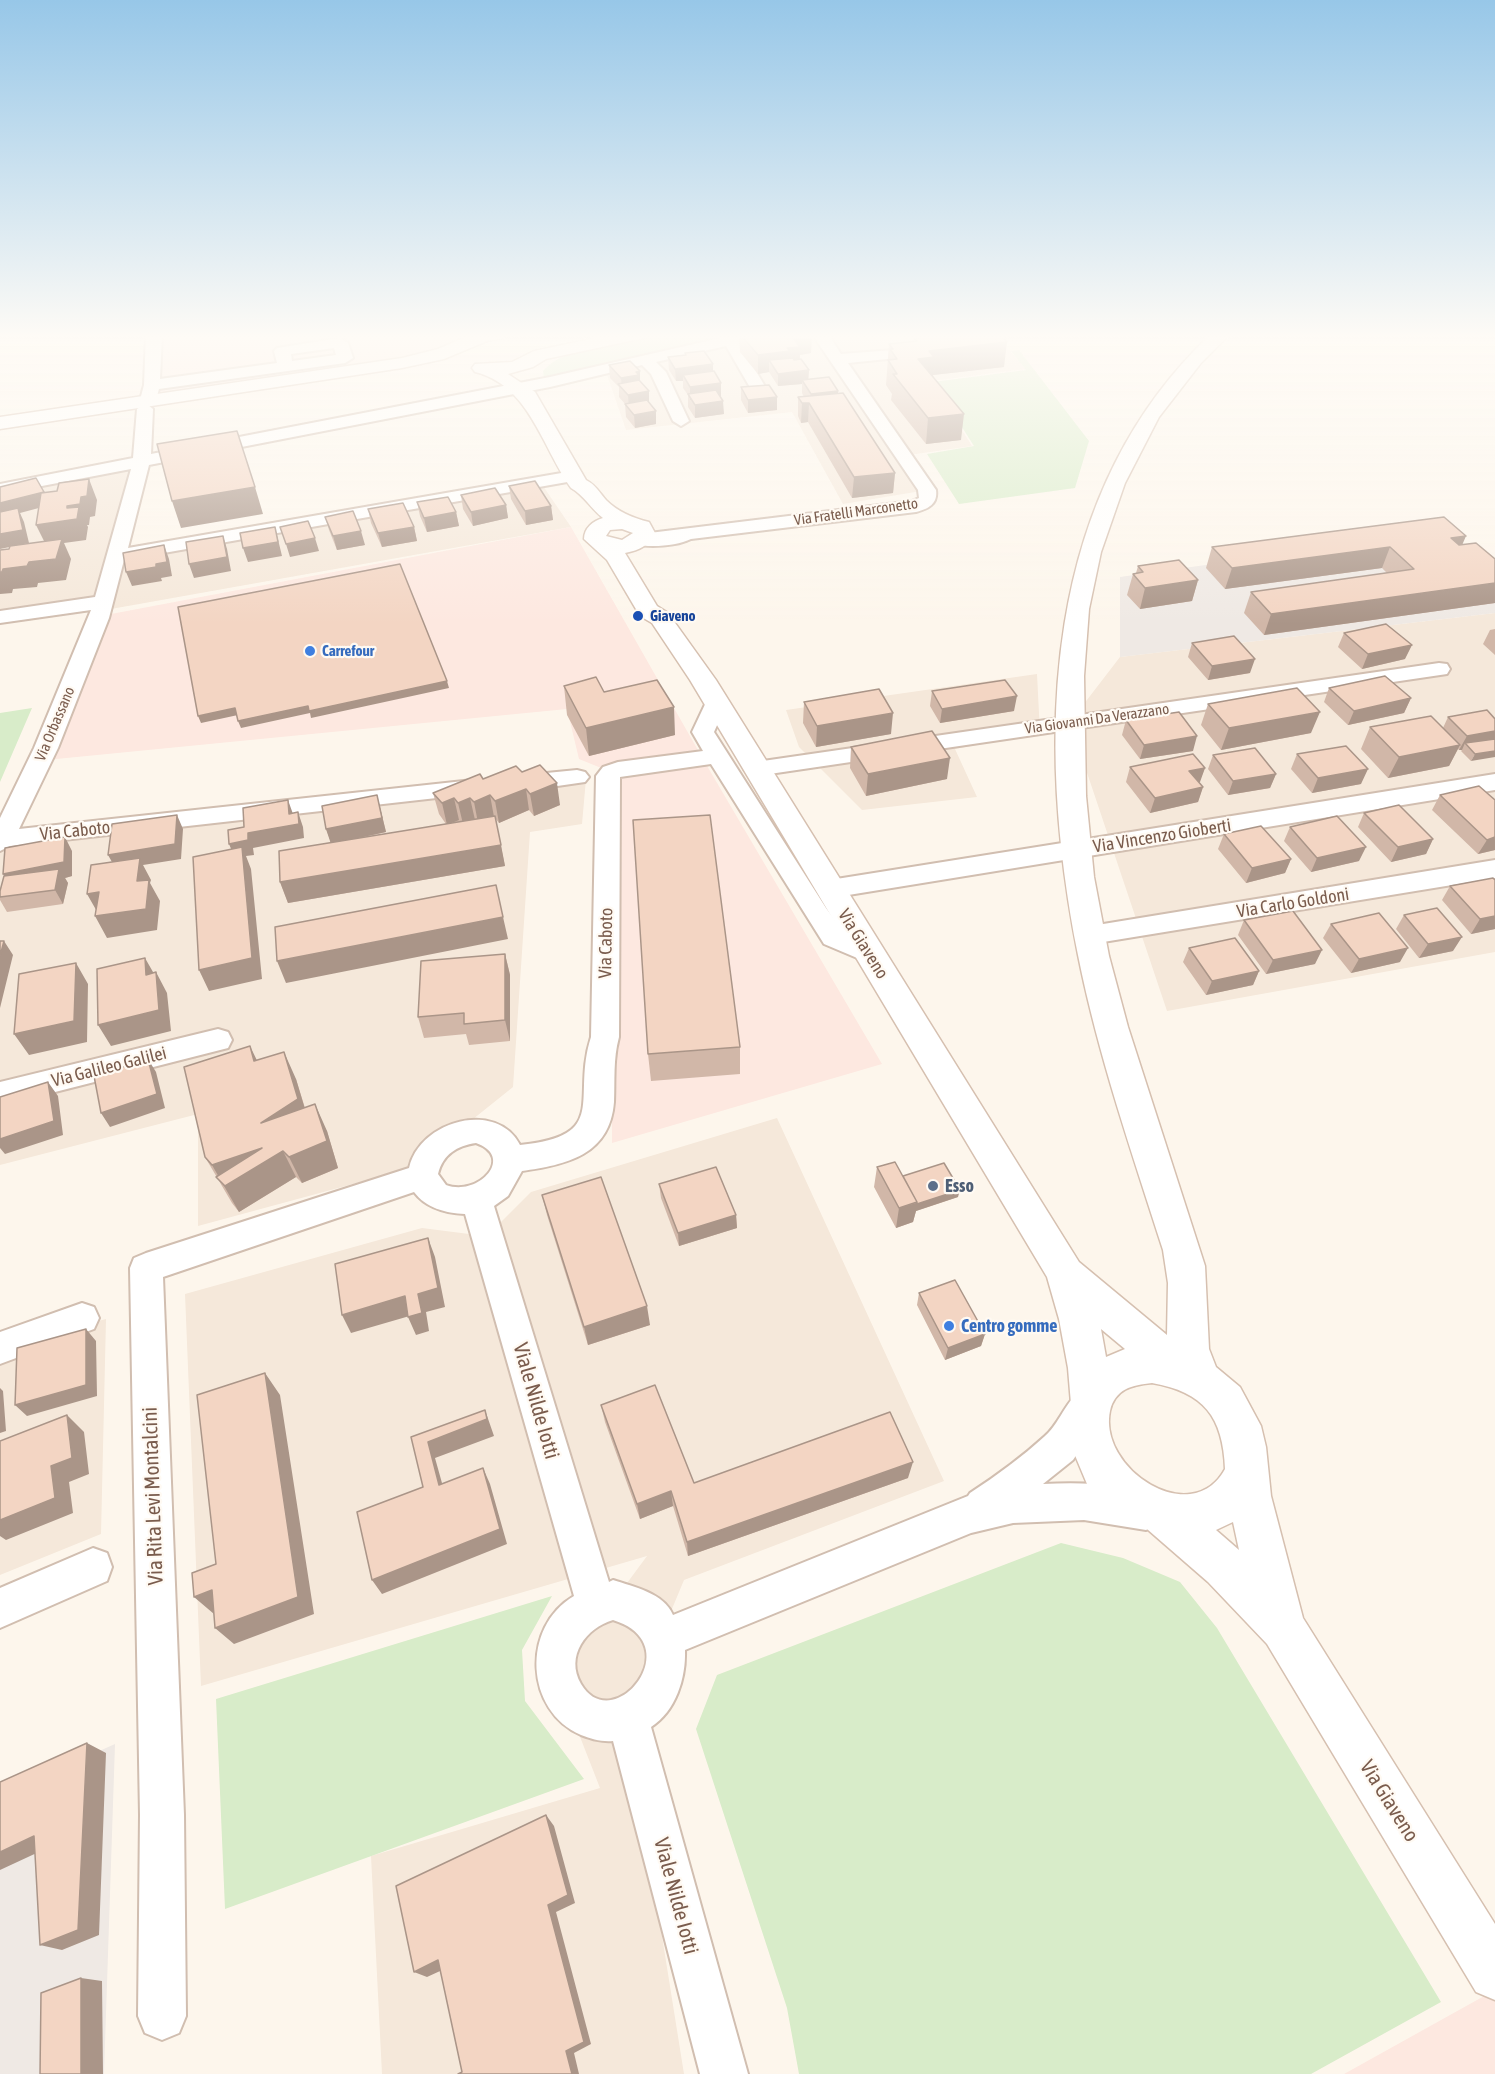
<!DOCTYPE html>
<style>
body{margin:0}
canvas{display:block;background:#fdf6ec}
</style>
<canvas width="1495" height="2074"></canvas>
<script>
const c = document.querySelector('canvas').getContext('2d');
c.lineJoin = 'round';
function paint(path, color) {
  c.fillStyle = color;
  c.fill(path, 'evenodd');
}
function stroke(path, color, width, dash) {
  c.strokeStyle = color;
  c.lineWidth = width;
  c.lineCap = dash ? 'butt' : 'round';
  c.setLineDash(dash || []);
  c.stroke(path);
}
function drawText(font, color, halo, rows, align = 'center') {
  c.font = font + ' "Asap Condensed",sans-serif';
  c.lineWidth = 4.5;
  c.setLineDash([]);
  c.textBaseline = 'middle';
  c.strokeStyle = halo;
  c.fillStyle = color;
  for (const [text, x, y, turn = 0] of rows) {
    c.save();
    c.translate(x, y);
    c.rotate((+turn || 0) * Math.PI / 180);
    c.textAlign = isNaN(turn) ? turn : align;
    if (halo) c.strokeText(text, 0, 0);
    c.fillText(text, 0, 0);
    c.restore();
  }
}
paint(new Path2D(`
 M758 334H995L1026 369 931 381 972 446 909 455 927 490 843 504 792 412 626 430 605 369Z
 M149 462 115 556 541 483 571 527 111 609 0 612V493Z
 M1495 613V952L1167 1011 1070 722 1120 657Z
 M1037 674 1040 733 955 749 977 797 862 810 799 747 786 710Z
 M586 779 582 824 530 832 513 1087 412 1168 198 1226V1114L0 1165V843Z
 M777 1118 944 1481 684 1580 627 1717 684 2074H382L371 1856 600 1788 557 1678 647 1556 201 1686 185 1294 422 1228 469 1234 500 1223 531 1192Z
 M106 1319 101 1534 0 1575V1346Z`), '#f5e8da');
paint(new Path2D(`
 M163 334H462L461 338 447 345 402 358 159 395Z
 M571 527 703 759 882 1064 612 1143 611 772 579 759 567 709 46 760 111 614Z
 M1495 1990V2074H1344Z`), '#fde8e0');
paint(new Path2D(`
 M1433 533 1495 585V613L1120 657V577Z
 M115 1744 104 2074H0V1795Z`), '#efe9e4');
paint(new Path2D(`
 M662 334H743L544 378 543 371C567 344 628 339 662 334Z
 M1019 350 1089 441 1075 488 959 504 927 454 974 446 933 382 1026 370 1011 351Z
 M32 708 0 782V713Z
 M1061 1543 1123 1558 1180 1582 1217 1628 1441 2002 1311 2074H799L787 2008 696 1729 717 1675Z
 M552 1596 522 1650 525 1701 584 1779 225 1909 216 1699Z`), '#d8ecc9');
const street = new Path2D(`
 M146 334H162L160 379 277 363 274 351 277 348 340 338 348 343 353 358 345 363 159 389 156 400 148 405 153 409 151 454 550 377 738 334H765L762 337 739 343 769 393 767 396H755L726 346 656 362 666 372 689 421 681 426 673 421 651 374 642 365 550 387 149 465 128 548 573 471 579 472 582 476 579 480 573 481 124 560 109 618 58 748 19 829 473 780 481 783 485 788 481 793 10 846 0 851V818L34 748 91 610 0 623V611L95 597 131 469 0 494V484L133 458 137 409 145 404 140 400 144 385ZM334 348 336 355 292 361 291 354Z
 M812 334H828L841 354 932 347 935 350 927 355 848 363 936 490C938 504 928 509 916 512L691 539C677 546 650 548 634 544L631 540 634 536 641 534 912 501 919 498 918 490Z
 M1439 663 1447 664 1450 669 1447 674 756 776 748 774 744 769 748 764 756 762Z
 M716 696 724 698 727 703 714 732 826 908 842 930 879 946 882 953 879 960 869 963 824 944 711 764 620 777 619 1037C613 1059 615 1080 614 1102 610 1155 566 1165 522 1171L508 1196 494 1206 609 1582 613 1580C634 1587 664 1593 673 1615L968 1496 970 1493C996 1476 1022 1457 1045 1436 1063 1420 1066 1395 1091 1385L1104 1390 1109 1402 1104 1414 1073 1460 1043 1484C1082 1482 1123 1483 1159 1498L1165 1511 1159 1524 1146 1530 1084 1520 1013 1523 971 1533 685 1650C686 1678 676 1711 651 1727L748 2074H700L613 1741C601 1742 592 1739 581 1735 525 1711 521 1627 574 1596L465 1214C445 1213 426 1208 414 1192L163 1277 184 1815 186 2016 179 2033 162 2040 145 2033 138 2016 140 1815 130 1268 134 1258 146 1253 409 1168C420 1120 497 1100 520 1145 611 1136 571 1099 591 1037L596 776 603 767 618 762 703 751 692 732 708 698ZM476 1143C516 1157 478 1197 446 1185L438 1174C443 1154 457 1146 476 1143ZM613 1620C691 1644 613 1738 581 1684 565 1656 586 1628 613 1620Z
 M577 770 585 772 589 777 585 782 516 792 508 789 504 784 508 779 516 776Z
 M1495 774V790L830 898 821 895 817 889 821 883 830 880Z
 M1495 860V878L1091 944 1082 942 1078 935 1082 928 1091 926Z
 M218 1029 228 1032 232 1040 228 1048 0 1106V1082Z
 M82 1303 94 1307 99 1318 94 1329 0 1364V1332Z
 M93 1548 107 1553 112 1567 107 1581 0 1628V1588Z`);
const secondary = new Path2D(`
 M473 334H506L503 338 487 341 444 359 402 368 0 429V417L402 358 438 349Z
 M614 334H648L645 338 639 339 546 359 533 367 508 374 535 392 586 480C596 485 599 492 606 500 618 512 633 518 649 522L655 533C648 546 640 550 625 553L657 606 668 613 716 680 1079 1262 1167 1335 1168 1283 1163 1250C1132 1153 1098 1055 1078 955 1035 739 1041 494 1211 334H1230L1201 363 1159 417 1125 483 1101 552 1089 609 1084 676 1086 796 1094 877 1109 956 1128 1027 1205 1266 1209 1349 1216 1367 1240 1387 1261 1426 1266 1447 1271 1496 1303 1618 1495 1924V2000L1476 1992 1267 1644 1208 1582 1147 1529 1116 1513 1087 1484 1069 1441 1067 1419 1071 1404 1068 1368 1059 1319 1047 1277 690 680 652 623 640 616 607 560 584 539C584 528 593 521 603 518 591 509 584 495 571 488 542 447 529 385 475 372L472 368 475 364 512 362 534 351ZM622 529 633 533 622 540 606 536 610 530ZM1101 1329 1125 1349 1106 1357ZM1152 1383C1204 1392 1223 1417 1225 1469 1192 1530 1098 1469 1110 1411 1115 1389 1132 1385 1152 1383ZM1233 1522 1239 1550 1216 1530Z`);
stroke(street, '#d1beb0', 4);
stroke(secondary, '#d6c0b0', 3);
paint(street, '#fff');
paint(secondary, '#fff');
paint(new Path2D(`
 M739 334H812L811 353 800 355V360L809 370 808 380 838 393 895 473 893 493 852 498 808 422 801 423 798 416V397H804L802 393V384L778 386 769 372 758 374 740 352Z
 M878 334H899L886 338Z
 M914 338 1004 367 933 375 961 440 926 444 891 400 892 394 886 385 889 344 913 342Z
 M685 353 713 364V371L721 396H720L724 414 695 418 688 407V395L683 388V381H676L669 370 668 357 685 355Z
 M609 365 640 381 649 403 656 424 635 428 626 417 625 404 619 397V387L610 378Z
 M741 387 777 397V410L748 413 741 400Z
 M509 486 551 506 553 520 526 525 511 499Z
 M461 495 506 505 508 518 473 526 463 509Z
 M417 502 456 512 459 526 427 532 420 516Z
 M368 509 414 527 417 541 382 547 371 523Z
 M325 517 365 545 337 550 329 530Z
 M1463 544 1495 559V603L1264 635 1244 613 1251 592 1387 573 1382 568 1225 589 1206 568 1212 547Z
 M1138 566 1198 580 1192 601 1140 609 1127 595 1133 574 1136 573Z
 M1495 629V655L1483 644 1490 630Z
 M1344 633 1405 659 1362 669 1338 647Z
 M1192 643 1250 673 1208 680 1188 657Z
 M564 686 604 692 675 735 589 756 567 715Z
 M1329 688 1411 698 1404 713 1348 725 1324 702Z
 M932 691 1014 711 940 723 930 706Z
 M804 702 891 734 816 747 803 723Z
 M1208 704 1311 733 1221 750 1201 725Z
 M1448 717 1495 719 1471 761 1461 751 1462 750H1459L1458 749 1449 766 1388 778 1361 749 1370 727 1443 728Z
 M1126 720 1193 751 1140 759 1122 735Z
 M851 747 947 779 866 796 850 768Z
 M1297 754 1361 784 1312 793 1291 769Z
 M1213 755 1276 774 1270 788 1228 795 1208 769Z
 M1130 767 1205 768 1199 782 1203 787 1198 802 1150 813 1126 782Z
 M522 772 560 805 534 816 529 810 499 823 495 818 505 866 288 903 280 882 331 842 326 829 377 795 386 832 360 838 446 824 439 814 433 793 483 779Z
 M1479 786 1495 850 1478 854 1432 810 1440 795Z
 M1364 813 1433 839 1426 854 1391 862 1358 827Z
 M1290 827 1359 861 1311 872 1284 841Z
 M1224 834 1291 859 1285 873 1246 883 1218 849Z
 M72 851V876L65 878 68 883 63 904 7 912 0 900V891Z
 M1450 886 1495 929 1471 934 1442 900Z
 M1404 915 1453 951 1419 958 1396 929Z
 M1244 920 1315 964 1266 974 1238 935Z
 M1331 924 1400 962 1351 973 1323 938Z
 M1189 948 1259 971 1253 985 1206 995 1183 962Z
 M505 954 510 975V1041L469 1045 466 1034 424 1038 418 1017Z
 M740 1047V1074L651 1081 648 1054Z
 M257 1060 296 1079 305 1108 327 1131 338 1168 302 1183 296 1177 239 1212 232 1203 205 1157Z
 M877 1167 903 1176 958 1197 916 1211 913 1222 896 1228 874 1187Z
 M659 1184 736 1215 737 1228 679 1246 661 1198Z
 M542 1195 650 1325 588 1345 547 1215Z
 M919 1293 985 1334 981 1346 945 1360 917 1305Z
 M601 1405 694 1483 908 1478 688 1556 673 1506 640 1519 605 1422Z`), '#d1b7a8');
paint(new Path2D(`
 M812 334 811 353 800 355 799 365 769 360V372L758 374V355L792 337Z
 M887 334H899L886 338Z
 M1007 342 1004 367 933 375 932 382 918 359 929 351Z
 M713 364V377L683 375V381H676L675 369Z
 M809 370 808 383 802 380V384L778 386V374Z
 M640 371V384L622 388 621 378Z
 M721 383V396L690 400V387Z
 M649 391V404L629 408 628 395Z
 M838 391V403L811 407V394Z
 M777 397V410L748 413V400Z
 M723 401 724 414 695 418V405Z
 M802 403H809L808 422 801 423Z
 M656 411V424L635 428 634 415Z
 M964 414 961 440 926 444 928 418Z
 M895 473 893 493 852 498 854 477Z
 M89 479 97 500 95 516 90 517 89 525H87L88 527 86 540 64 543 71 559 66 580 38 583 37 587 13 589 12 593 0 594V572L3 569 29 562 46 545 36 525 67 508V506L81 497Z
 M255 487 263 514 181 528 172 501Z
 M44 492 50 505 20 513 24 522 29 543 0 549V503Z
 M506 505 508 518 473 526 471 512Z
 M551 506 553 520 526 525 525 511Z
 M456 512 459 526 427 532 424 518Z
 M275 527 282 556 248 562 243 548Z
 M414 527 417 541 382 547 378 533Z
 M361 531 365 545 337 550 333 536Z
 M223 536 227 549 231 571 194 578 189 564Z
 M1466 536 1457 557 1451 538Z
 M315 538 319 551 290 557 286 544Z
 M164 545 169 559 172 576 161 578 162 581 132 586 126 572 156 564Z
 M1390 547 1382 568 1225 589 1232 568Z
 M1198 580 1192 601 1140 609 1145 588Z
 M1495 583V603L1264 635 1271 614Z
 M1412 645 1405 659 1362 669 1368 654Z
 M1255 659 1250 673 1208 680 1212 666Z
 M447 681 449 688 311 718 310 713 241 728 238 721 308 706Z
 M1017 696 1014 711 940 723 942 709Z
 M1411 698 1404 713 1348 725 1354 711Z
 M674 707 675 735 589 756 586 728Z
 M235 708 238 715 201 723 198 716Z
 M1320 712 1311 733 1221 750 1229 728Z
 M893 713 891 734 816 747 817 726Z
 M1495 731V744L1465 743 1462 750H1459L1467 736Z
 M1197 736 1193 751 1140 759 1144 745Z
 M1460 745 1449 766 1388 778 1399 757Z
 M1495 751V757L1471 761 1475 754Z
 M950 758 947 779 866 796 868 774Z
 M1205 768 1200 782 1185 786 1189 771Z
 M1368 769 1361 784 1312 793 1318 778Z
 M1276 774 1270 788 1228 795 1233 781Z
 M557 783 560 805 534 816 530 794Z
 M1203 787 1198 802 1150 813 1155 798Z
 M526 789 529 810 499 823 495 801Z
 M377 795 386 832 331 844 326 829Z
 M490 795 494 817 478 823 474 802Z
 M454 798 459 820 447 825 442 803Z
 M470 798 475 820 463 824 458 803Z
 M288 800 293 814 298 812 303 827 304 838 253 848 254 855 246 856 251 869 262 979 209 991 199 970 235 858 229 844 248 833 289 814Z
 M177 815 183 829 181 859 143 865 151 880 150 883 160 901 157 930 107 938 95 916 116 869 108 855Z
 M65 837 72 851V876L65 878 68 883 63 904 55 890 12 889 3 874Z
 M1495 837V850L1478 854 1487 840Z
 M1433 839 1426 854 1391 862 1398 847Z
 M501 845 505 866 288 903 280 882Z
 M1366 847 1359 861 1311 872 1317 858Z
 M1291 859 1285 873 1246 883 1252 868Z
 M99 892V915L87 894Z
 M1495 916V929L1471 934 1480 919Z
 M503 917 508 939 286 983 277 961Z
 M1462 937 1453 951 1419 958 1428 944Z
 M4 941 13 955 0 1008V956Z
 M1408 948 1400 962 1351 973 1359 959Z
 M1322 950 1315 964 1266 974 1273 960Z
 M505 954 510 975V1041L505 1020Z
 M145 958 157 979 146 975Z
 M76 963 88 984 87 1042 29 1055 14 1034Z
 M1259 971 1253 985 1206 995 1212 981Z
 M156 972 167 993 171 1031 111 1046 98 1025Z
 M250 1046 263 1073 254 1061Z
 M284 1052 296 1079 310 1126 261 1123Z
 M148 1059 156 1072 165 1108 110 1127 101 1113Z
 M48 1082 58 1096 63 1135 5 1154 0 1148V1139Z
 M315 1104 327 1131 338 1168 302 1183 289 1157Z
 M262 1148 283 1151 296 1177 239 1212 212 1165Z
 M960 1190 958 1197 916 1211 913 1222 896 1228 899 1208Z
 M736 1215 737 1228 679 1246 678 1233Z
 M428 1238 435 1257 445 1307 426 1312 429 1331 416 1335 408 1317 418 1294Z
 M405 1296 413 1315 351 1333 342 1315Z
 M647 1306 650 1325 588 1345 584 1327Z
 M86 1329 96 1341 97 1396 27 1416 15 1405Z
 M985 1334 981 1346 945 1360 948 1348Z
 M265 1373 280 1395 314 1614 234 1644 215 1628Z
 M0 1388 3 1391 6 1431 0 1433Z
 M485 1410 494 1436 435 1458 447 1501 439 1485 428 1442Z
 M67 1415 84 1432 89 1474 69 1482 73 1513 6 1540 0 1536V1520L51 1466Z
 M913 1462 908 1478 688 1556 687 1542Z
 M483 1468 490 1484 507 1544 382 1594 372 1580Z
 M671 1491 673 1506 640 1519 637 1504Z
 M212 1590 214 1614 194 1597Z
 M87 1743 106 1753 99 1935 62 1950 40 1945Z
 M546 1815 554 1826 575 1903 556 1912 591 2044 574 2053 579 2074H572L566 2051 548 1905Z
 M34 1836 56 1844 0 1870V1852Z
 M438 1960 451 1966 427 1977 414 1972Z
 M81 1978 102 1981 103 2074H81Z`), '#aa9588');
const building = new Path2D(`
 M740 334H812L792 337 800 347 787 348 790 351 758 355Z
 M953 334H1000L1007 342 929 351 934 357 918 359 964 414 928 418 893 374H897L888 360 897 359 890 349H893L889 344 917 341 914 338Z
 M704 351 713 364 675 369 668 357 686 355 685 353Z
 M793 358 794 360 801 359 809 370 778 374 769 360Z
 M630 361 640 371 636 372 639 375 621 378 609 365Z
 M714 371 721 383 690 387 683 375Z
 M829 377 838 391 811 394 802 380Z
 M639 380 649 391 628 395 618 384Z
 M769 385 777 397 748 400 741 387Z
 M716 390 723 401 695 405 688 394Z
 M843 393 895 473 854 477 809 403H802L798 397Z
 M647 400 656 411 634 415 625 404Z
 M237 431 255 487 172 501 157 444Z
 M36 478 44 492 0 503V487Z
 M89 479 87 496 81 497 80 504 67 506V508L79 507 77 519 36 525 41 493 57 491 59 483Z
 M535 481 551 506 525 511 509 486Z
 M495 488 506 505 471 512 461 495Z
 M448 497 456 512 424 518 417 502Z
 M403 503 414 527 378 533 368 509Z
 M18 508 23 530 0 534V512Z
 M353 511 361 531 333 536 325 517Z
 M1444 517 1466 536 1451 538 1459 545 1476 543 1495 559V583L1271 614 1251 592 1414 569 1390 547 1232 568 1212 547Z
 M308 521 315 538 286 544 280 527Z
 M275 527 278 542 243 548 240 533Z
 M223 536 227 557 189 564 186 542Z
 M62 539 56 559 29 562 27 566 3 569 2 572H0V550L9 549 10 546Z
 M164 545 167 562 156 564V567L126 572 123 553Z
 M1179 560 1198 580 1145 588 1133 574 1143 572 1138 566Z
 M400 564 447 681 309 711 308 706 238 721 235 708 198 716 178 607Z
 M1386 624 1412 645 1368 654 1344 633Z
 M1234 636 1255 659 1212 666 1192 643Z
 M1385 676 1411 698 1354 711 1329 688Z
 M596 677 604 692 657 680 674 707 586 728 564 686Z
 M1005 680 1017 696 942 709 932 691Z
 M1297 688 1320 712 1229 728 1208 704Z
 M879 689 893 713 817 726 804 702Z
 M1487 710 1495 719V731L1467 736 1448 717Z
 M1179 712 1197 736 1144 745 1126 720Z
 M1431 716 1460 745 1399 757 1370 727Z
 M932 731 950 758 868 774 851 747Z
 M1495 739V751L1475 754 1465 743Z
 M1346 746 1368 769 1318 778 1297 754Z
 M1255 748 1276 774 1233 781 1213 755Z
 M1193 754 1205 768 1189 771 1203 787 1155 798 1130 767Z
 M540 765 557 783 530 794 526 789 495 801 490 795 474 802 470 798 458 803 454 798 442 803 433 793 480 774 483 779 516 766 522 772Z
 M1479 786 1495 800V837L1487 840 1440 795Z
 M377 795 382 818 326 829 322 806Z
 M288 800 289 814 298 812 299 824 248 833V840L229 844 228 830 244 827 243 808Z
 M1399 805 1433 839 1398 847 1364 813Z
 M177 815 175 844 108 855 112 824Z
 M710 815 740 1047 648 1054 633 820Z
 M495 816 501 845 280 882 279 851Z
 M1337 816 1366 847 1317 858 1290 827Z
 M1261 826 1291 859 1252 868 1224 834Z
 M65 837 64 862 3 874 5 848Z
 M242 847 252 958 199 970 193 857Z
 M140 858 137 881 149 880 146 909 95 916 99 892 87 894 91 865Z
 M59 869 55 890 0 897V891L4 876Z
 M1493 878 1495 880V916L1480 919 1450 886Z
 M496 885 503 917 277 961 275 927Z
 M1437 908 1462 937 1428 944 1404 915Z
 M1293 911 1322 950 1273 960 1244 920Z
 M1379 913 1408 948 1359 959 1331 924Z
 M1235 938 1259 971 1212 981 1189 948Z
 M0 941H4L0 956Z
 M505 954V1020L464 1024V1013L418 1017 421 961Z
 M145 958 146 975 156 972 159 1010 98 1025 97 969Z
 M76 963 74 1021 14 1034 19 974Z
 M250 1046 254 1061 284 1052 298 1099 261 1123 315 1104 327 1141 289 1157 283 1151 225 1186 216 1177 262 1148 212 1165 205 1157 184 1067Z
 M148 1059 157 1094 101 1113 94 1076Z
 M48 1082 54 1121 0 1139V1097Z
 M895 1162 917 1202 899 1208 877 1167Z
 M944 1163 960 1190 917 1204V1202L903 1176Z
 M716 1167 736 1215 678 1233 659 1184Z
 M601 1177 647 1306 584 1327 542 1195Z
 M428 1238 438 1288 418 1294 422 1313 408 1317 405 1296 342 1315 335 1264Z
 M955 1280 985 1334 948 1348 919 1293Z
 M86 1329V1385L15 1405 17 1348Z
 M265 1373 298 1597 215 1628 212 1590 194 1597 192 1573 216 1564 197 1395Z
 M655 1385 694 1483 890 1412 913 1462 687 1542 671 1491 637 1504 601 1405Z
 M485 1410 487 1419 428 1442 439 1485 483 1468 500 1529 372 1580 357 1512 423 1487 411 1437Z
 M67 1415 72 1458 51 1466 55 1498 0 1520V1441Z
 M87 1743 78 1930 40 1945 34 1836 0 1852V1782Z
 M546 1815 568 1895 548 1905 584 2042 566 2051 572 2074H458L462 2072 438 1960 414 1972 396 1886Z
 M81 1978V2074H40L41 1993Z`);
paint(building, '#f3d5c3');
stroke(building, '#aa9588', 1.5);
const sky = c.createLinearGradient(0, 0, 0, 624);
sky.addColorStop(0, '#97c7e8');
sky.addColorStop(0.54, '#fefbf6');
sky.addColorStop(1, '#fefbf600');
c.fillStyle = sky;
c.fillRect(0, 0, 1495, 624);
for (const [x, y, r, color] of [
 [638,616,6,"#1a4fb4"],
 [310,651,6,"#3f7fe0"],
 [933,1186,6,"#5c6f8a"],
 [949,1326,6,"#3f7fe0"]
]) {
  const dot = new Path2D();
  dot.arc(x, y, r, 0, 2 * Math.PI);
  c.fillStyle = color;
  c.fill(dot);
  stroke(dot, '#fffaf3', 2);
}
drawText('15px', '#7a5c4d', '#fffaf3', [
 ["Via Fratelli Marconetto",856,512,-8],
 ["Via Giovanni Da Verazzano",1097,719,-8],
 ["Via Orbassano",55,724,-67]
]);
drawText('bold 15px', '#164399', '#fffaf3', [
 ["Giaveno",650,616]
], 'left');
drawText('bold 15px', '#366cbe', '#fffaf3', [
 ["Carrefour",322,651]
], 'left');
drawText('18px', '#7a5c4d', '#fffaf3', [
 ["Via Caboto",75,831,-6],
 ["Via Vincenzo Gioberti",1162,836,-9],
 ["Via Carlo Goldoni",1293,903,-9],
 ["Via Caboto",606,943,-89],
 ["Via Giaveno",863,944,58],
 ["Via Galileo Galilei",109,1067,-14]
]);
drawText('bold 18px', '#4e5e75', '#fffaf3', [
 ["Esso",945,1186]
], 'left');
drawText('bold 18px', '#366cbe', '#fffaf3', [
 ["Centro gomme",961,1326]
], 'left');
drawText('21px', '#7a5c4d', '#fffaf3', [
 ["Viale Nilde Iotti",536,1401,74],
 ["Via Rita Levi Montalcini",153,1496,-92],
 ["Via Giaveno",1389,1801,58],
 ["Viale Nilde Iotti",676,1896,75]
]);
</script>
